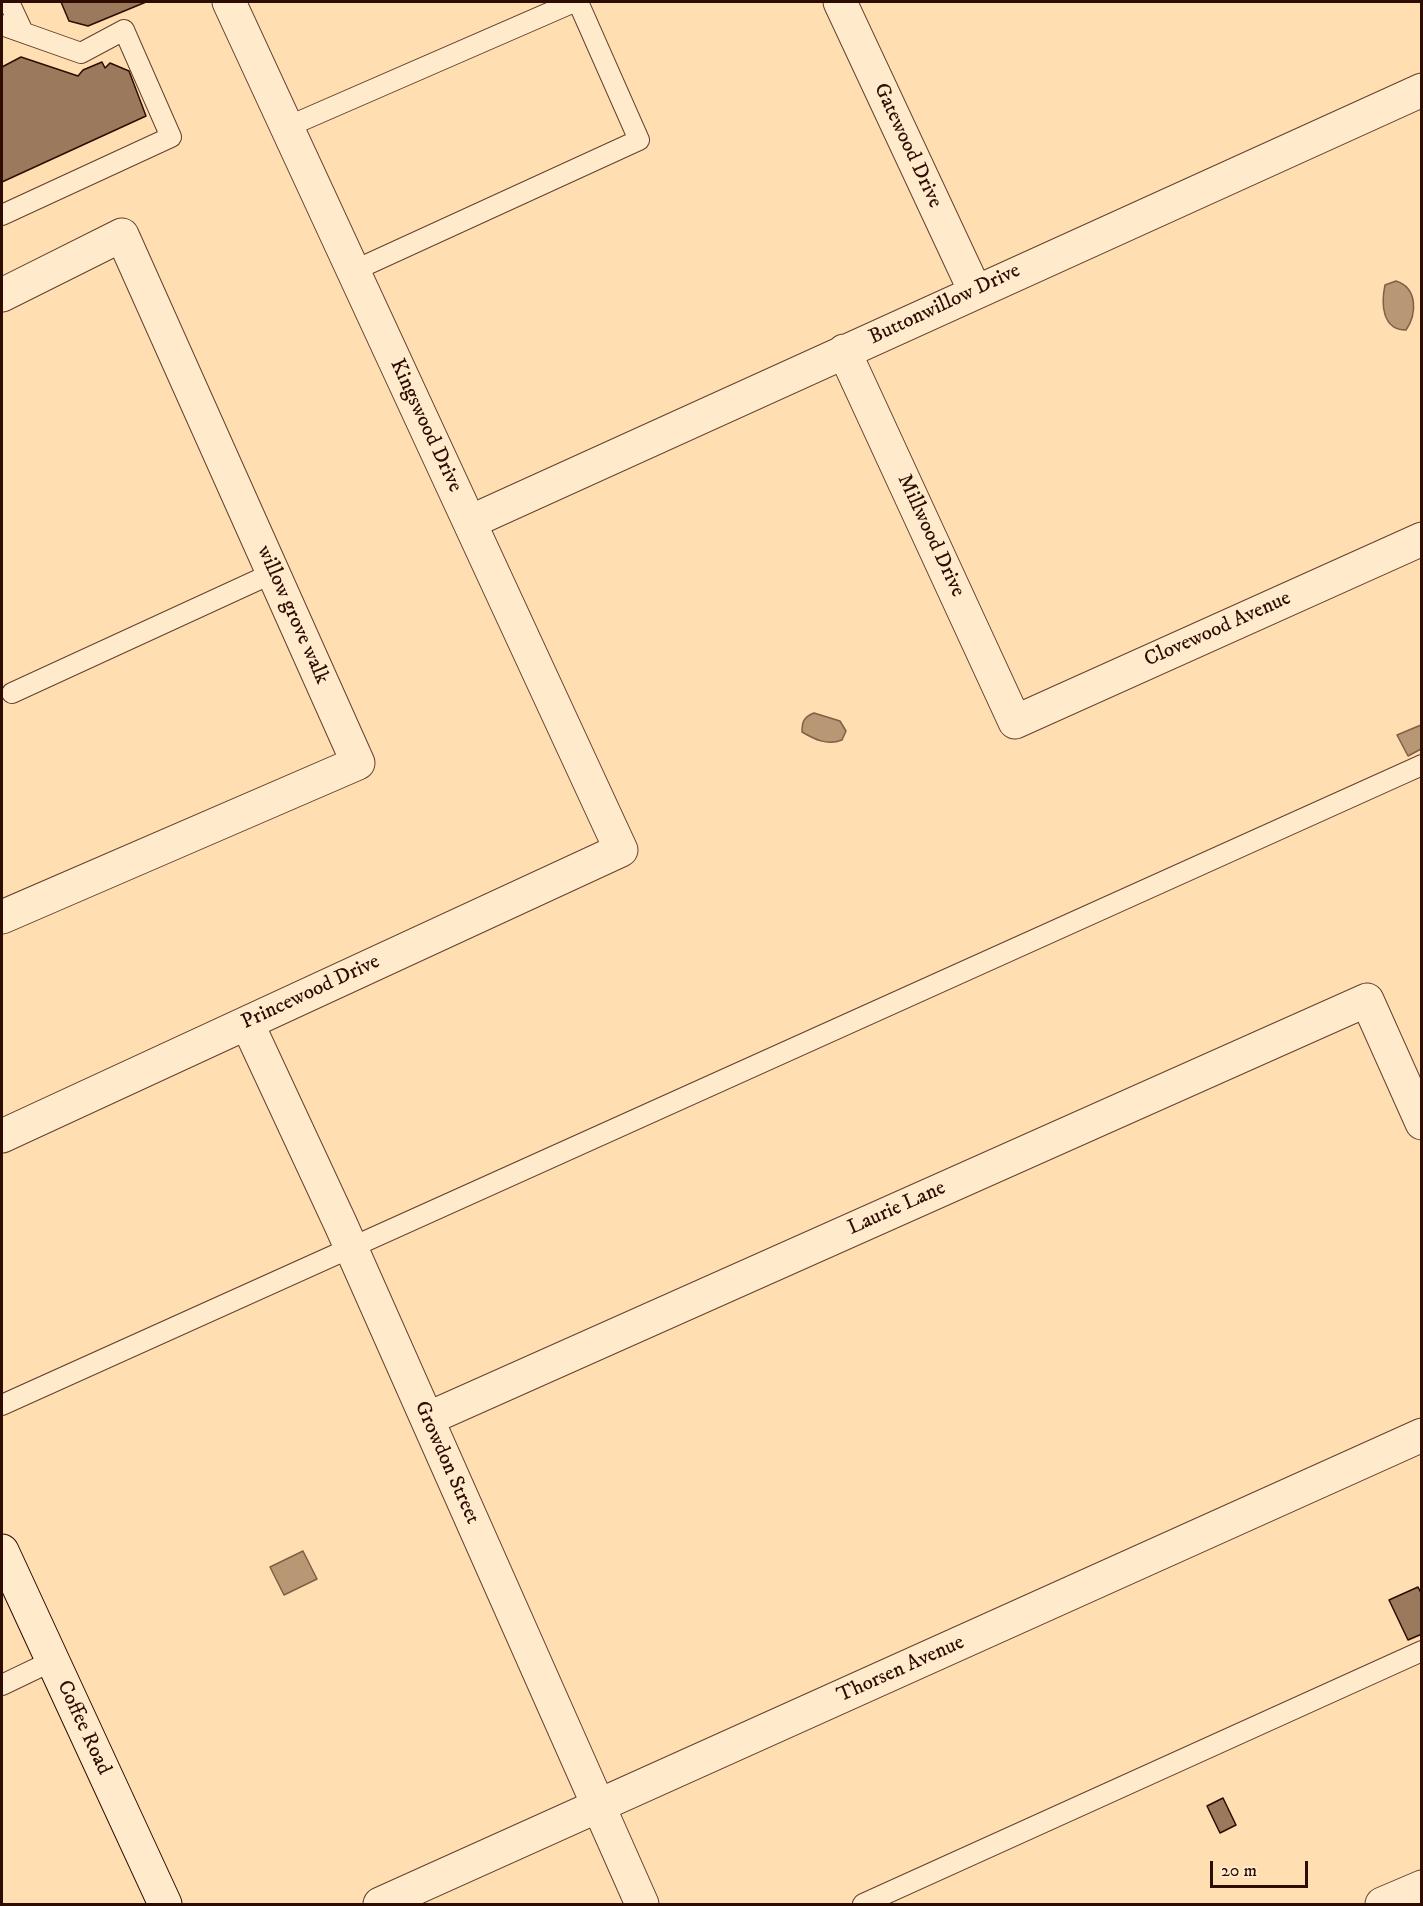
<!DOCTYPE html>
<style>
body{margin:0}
#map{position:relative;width:1423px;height:1906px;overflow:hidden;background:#ffdeb1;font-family:"IM FELL DW Pica",serif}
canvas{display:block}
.frame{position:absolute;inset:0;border:3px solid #2d0c01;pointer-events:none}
.scale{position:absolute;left:1210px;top:1861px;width:98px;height:27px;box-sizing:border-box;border:3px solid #2d0c01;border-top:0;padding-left:8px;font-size:18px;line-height:21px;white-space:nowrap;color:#2d0c01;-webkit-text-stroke:4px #ffeacc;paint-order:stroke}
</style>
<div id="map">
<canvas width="1423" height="1906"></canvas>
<div class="frame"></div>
<div class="scale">20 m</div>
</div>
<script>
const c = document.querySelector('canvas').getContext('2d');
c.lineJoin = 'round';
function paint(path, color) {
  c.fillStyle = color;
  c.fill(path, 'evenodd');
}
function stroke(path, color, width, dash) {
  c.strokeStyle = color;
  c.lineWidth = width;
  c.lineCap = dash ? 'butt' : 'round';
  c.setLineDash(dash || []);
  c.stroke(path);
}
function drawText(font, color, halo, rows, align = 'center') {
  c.font = font + ' "IM FELL DW Pica",serif';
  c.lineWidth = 4.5;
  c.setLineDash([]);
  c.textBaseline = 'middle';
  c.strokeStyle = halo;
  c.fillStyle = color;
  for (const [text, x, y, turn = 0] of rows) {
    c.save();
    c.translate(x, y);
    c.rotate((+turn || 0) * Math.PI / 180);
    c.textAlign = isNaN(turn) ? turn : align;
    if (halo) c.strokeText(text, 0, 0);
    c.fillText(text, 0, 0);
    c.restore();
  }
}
const water = new Path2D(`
 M1396 281C1418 288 1417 314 1406 330 1382 330 1381 304 1385 285Z
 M814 713 840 721 846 731 842 740C827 746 814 739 802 732 802 721 804 717 814 713Z
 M1421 725V749L1408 756 1397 735Z
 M303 1551 317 1579 284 1595 270 1567Z`);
paint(water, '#b89775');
stroke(water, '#805f47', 1.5);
const building = new Path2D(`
 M61 2H146L88 26 69 21Z
 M21 57 78 76 83 70 102 62 105 68 110 63 129 71 146 116 2 182V67Z
 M1418 1587 1422 1595V1634L1408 1640 1389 1600Z
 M1223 1798 1236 1825 1220 1833 1207 1806Z`);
paint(building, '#9a795d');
stroke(building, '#2d0c01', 1.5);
const service = new Path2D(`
 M9 2 23 32
 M2 25 81 53 124 30 171 137 2 215
 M287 127 574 2
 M353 271 639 140 578 2
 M12 693 273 573
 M2 1405 1422 765
 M2 1685 52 1661
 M863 1904 1422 1651`);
const minor = new Path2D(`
 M840 2 975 291
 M2 295 122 235 358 763 2 917
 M844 351 1015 722 1422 539
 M470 522 1422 90
 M247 1023 341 1225 642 1904
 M2 1136 621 850 229 2
 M427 1419 1367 1000 1422 1123
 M380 1904 1422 1435
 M1382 1904 1422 1887`);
const secondary = new Path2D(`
 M2 1551 165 1904`);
stroke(service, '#62402d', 22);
stroke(minor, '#62402d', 35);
stroke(secondary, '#2d0c01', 35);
stroke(service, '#ffeacc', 20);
stroke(minor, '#ffeacc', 33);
stroke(secondary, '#ffeacc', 33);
drawText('21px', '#2d0c01', '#ffeacc', [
 ["Gatewood Drive",907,146,65],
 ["Buttonwillow Drive",945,305,-25],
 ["Kingswood Drive",425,426,65],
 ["Millwood Drive",930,536,65],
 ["willow grove walk",292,615,66],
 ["Clovewood Avenue",1218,630,-24],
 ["Princewood Drive",311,993,-25],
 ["Laurie Lane",897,1209,-24],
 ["Growdon Street",446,1463,66],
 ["Thorsen Avenue",901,1670,-24],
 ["Coffee Road",83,1728,65]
]);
</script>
